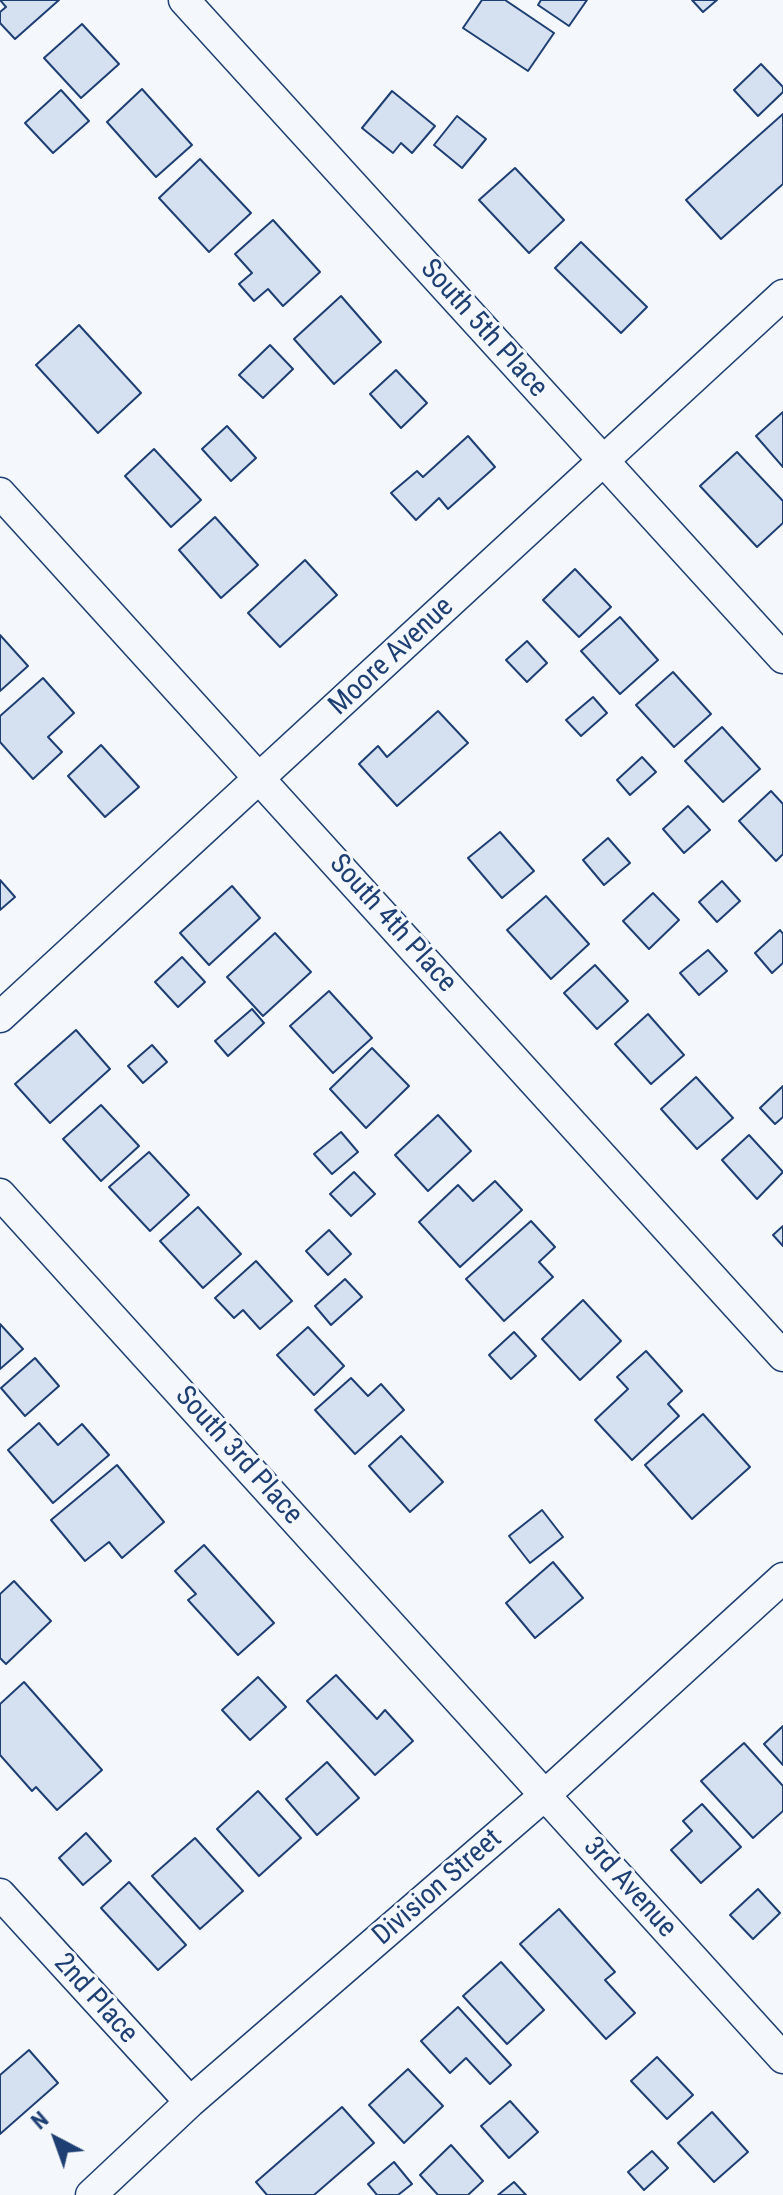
<!DOCTYPE html>
<style>
body{margin:0}
#map{position:relative;width:783px;height:2195px;overflow:hidden;background:#f4f7fb;font-family:"Roboto Condensed",sans-serif}
canvas{display:block}
.north{position:absolute;left:16px;top:2099px;width:80px;height:80px;-webkit-text-stroke:6px #f4f7fb;paint-order:stroke;rotate:319deg;font-size:22px;font-weight:700;line-height:32px;text-align:center;color:#1d3f73}
.north::after{content:'';display:block;margin:auto;width:28px;height:36px;background:#1d3f73;clip-path:polygon(50% 0,100% 100%,50% 72%,0 100%)}
</style>
<div id="map">
<canvas width="783" height="2195"></canvas>
<div class="north">N</div>
</div>
<script>
const c = document.querySelector('canvas').getContext('2d');
c.lineJoin = 'round';
function paint(path, color) {
  c.fillStyle = color;
  c.fill(path, 'evenodd');
}
function stroke(path, color, width, dash) {
  c.strokeStyle = color;
  c.lineWidth = width;
  c.lineCap = dash ? 'butt' : 'round';
  c.setLineDash(dash || []);
  c.stroke(path);
}
function drawText(font, color, halo, rows, align = 'center') {
  c.font = font + ' "Roboto Condensed",sans-serif';
  c.lineWidth = 6;
  c.setLineDash([]);
  c.textBaseline = 'middle';
  c.strokeStyle = halo;
  c.fillStyle = color;
  for (const [text, x, y, turn = 0] of rows) {
    c.save();
    c.translate(x, y);
    c.rotate((+turn || 0) * Math.PI / 180);
    c.textAlign = isNaN(turn) ? turn : align;
    if (halo) c.strokeText(text, 0, 0);
    c.fillText(text, 0, 0);
    c.restore();
  }
}
const building = new Path2D(`
 M0 0H59L15 39 0 23V12L6 7Z
 M482 0H505L554 33 528 71 463 28Z
 M541 0H587L569 26 538 5Z
 M692 0H717L703 12Z
 M82 24 119 64 81 98 44 58Z
 M761 64 783 87V92L758 116 734 90Z
 M142 89 192 145 156 177 107 122Z
 M61 90 89 121 53 153 25 123Z
 M392 91 435 126 412 153 401 143 393 153 362 128Z
 M783 114V184L721 239 686 200Z
 M457 116 486 139 462 168 434 145Z
 M200 159 251 213 209 252 159 198Z
 M515 168 564 220 529 253 479 200Z
 M273 220 320 272 283 306 268 289 254 301 239 284 252 273 235 254Z
 M581 242 647 307 621 333 555 268Z
 M341 296 381 342 334 384 294 339Z
 M79 325 141 393 98 433 36 365Z
 M270 345 293 369 263 398 239 375Z
 M396 370 427 403 401 428 370 394Z
 M783 412V467L756 436Z
 M227 426 256 458 231 481 202 449Z
 M468 436 495 467 448 509 439 498 416 520 391 493 417 471 423 477Z
 M154 449 201 500 171 527 125 476Z
 M737 452 783 501V523L757 547 700 486Z
 M215 517 258 565 221 598 179 550Z
 M305 560 337 595 280 647 248 613Z
 M575 569 611 607 579 637 543 600Z
 M620 617 658 660 620 694 581 651Z
 M0 635 28 666 0 691Z
 M527 641 547 663 527 682 506 660Z
 M673 672 711 714 674 747 636 705Z
 M43 678 74 713 48 737 62 752 33 779 0 742V716Z
 M593 697 607 713 581 736 566 720Z
 M438 711 468 743 397 806 359 764 378 746 387 757Z
 M722 727 760 769 723 802 685 761Z
 M101 745 139 787 105 817 68 776Z
 M642 757 656 772 630 795 617 780Z
 M771 791 783 804V854L776 861 739 821Z
 M688 806 710 830 684 853 663 829Z
 M500 832 534 871 502 898 468 858Z
 M608 838 630 863 604 885 583 860Z
 M0 880 15 897 0 910Z
 M722 881 740 901 717 922 699 902Z
 M232 886 260 918 209 965 180 933Z
 M653 893 679 920 649 949 623 921Z
 M546 896 589 944 551 979 507 930Z
 M780 930 783 934V963L772 973 755 953Z
 M275 933 311 972 263 1016 227 977Z
 M708 950 727 971 699 995 680 973Z
 M182 957 205 982 178 1007 155 982Z
 M595 965 628 1001 597 1029 564 993Z
 M329 991 372 1038 333 1073 290 1026Z
 M252 1009 264 1023 228 1056 215 1041Z
 M648 1014 684 1055 651 1084 615 1044Z
 M76 1030 110 1069 50 1123 15 1084Z
 M152 1045 167 1062 143 1083 128 1066Z
 M372 1048 409 1086 366 1128 330 1089Z
 M696 1077 733 1118 697 1149 661 1109Z
 M783 1086V1117L775 1124 760 1108Z
 M101 1105 139 1146 101 1181 63 1139Z
 M438 1115 471 1151 428 1191 395 1155Z
 M341 1132 358 1152 332 1174 314 1154Z
 M749 1135 783 1172 757 1199 722 1160Z
 M149 1152 189 1195 150 1231 109 1187Z
 M354 1172 375 1194 351 1216 330 1194Z
 M495 1181 522 1210 460 1267 419 1222 458 1185 473 1201Z
 M198 1207 241 1254 203 1288 160 1241Z
 M531 1221 555 1247 539 1262 553 1277 504 1321 466 1279Z
 M783 1226V1246L773 1235Z
 M329 1230 351 1254 328 1275 306 1251Z
 M256 1261 292 1301 260 1329 243 1310 234 1318 215 1298Z
 M345 1279 362 1297 331 1325 315 1306Z
 M583 1300 621 1341 580 1380 542 1339Z
 M0 1324 23 1349 0 1369Z
 M308 1327 344 1366 314 1395 277 1355Z
 M514 1332 536 1356 511 1379 489 1355Z
 M646 1351 682 1391 668 1404 679 1416 632 1460 595 1420 628 1389 617 1377Z
 M35 1358 59 1386 25 1416 1 1388Z
 M351 1378 368 1396 381 1384 404 1410 355 1454 315 1410Z
 M703 1414 750 1467 692 1519 645 1465Z
 M39 1423 58 1445 82 1424 109 1455 53 1503 8 1450Z
 M401 1436 443 1482 410 1512 369 1466Z
 M117 1465 164 1522 122 1558 109 1542 85 1561 51 1520Z
 M542 1510 563 1537 530 1563 509 1536Z
 M204 1545 274 1623 238 1655 188 1600 196 1594 175 1571Z
 M553 1562 583 1598 535 1638 506 1603Z
 M14 1581 51 1621 6 1664 0 1658V1594Z
 M336 1675 377 1719 385 1710 413 1741 375 1775 307 1701Z
 M258 1677 286 1707 250 1740 222 1710Z
 M24 1682 102 1770 57 1810 36 1787 32 1791 0 1755V1704Z
 M783 1726V1765L764 1744Z
 M744 1743 783 1786V1811L753 1838 701 1781Z
 M327 1762 359 1798 317 1835 286 1799Z
 M258 1791 301 1838 259 1876 217 1829Z
 M702 1804 741 1847 701 1883 671 1850 692 1831 683 1821Z
 M86 1833 111 1861 83 1885 59 1858Z
 M195 1838 243 1891 200 1929 152 1876Z
 M129 1882 186 1945 158 1970 101 1908Z
 M758 1889 780 1913 753 1939 730 1915Z
 M559 1909 615 1972 605 1980 635 2013 606 2039 520 1944Z
 M501 1962 544 2010 507 2044 463 1996Z
 M458 2007 511 2065 490 2084 466 2058 450 2073 421 2041Z
 M29 2050 58 2083 0 2134V2075Z
 M657 2057 693 2095 667 2119 631 2081Z
 M408 2069 443 2106 404 2143 369 2105Z
 M510 2101 538 2132 509 2158 481 2126Z
 M342 2107 374 2143 314 2195H267L256 2182Z
 M712 2112 748 2152 714 2182 678 2143Z
 M451 2145 483 2181 468 2195H438L420 2175Z
 M652 2151 668 2168 644 2190 628 2172Z
 M394 2162 412 2184 398 2195H377L368 2184Z
 M514 2182 526 2195H498Z`);
paint(building, '#d5e0f0');
stroke(building, '#1d3f73', 2);
const street = new Path2D(`
 M184 0 783 658
 M0 493 783 1356
 M0 1017 783 295
 M0 1194 783 2058
 M0 1894 190 2102
 M91 2195 190 2102 545 1795 783 1578`);
stroke(street, '#1d3f73', 33);
stroke(street, '#f4f7fb', 30);
drawText('28px', '#1d3f73', '#f4f7fb', [
 ["South 5th Place",483,329,48],
 ["Moore Avenue",392,657,-43],
 ["South 4th Place",392,924,48],
 ["South 3rd Place",238,1456,48],
 ["Division Street",438,1888,-41],
 ["3rd Avenue",629,1888,48],
 ["2nd Place",95,1999,48]
]);
</script>
